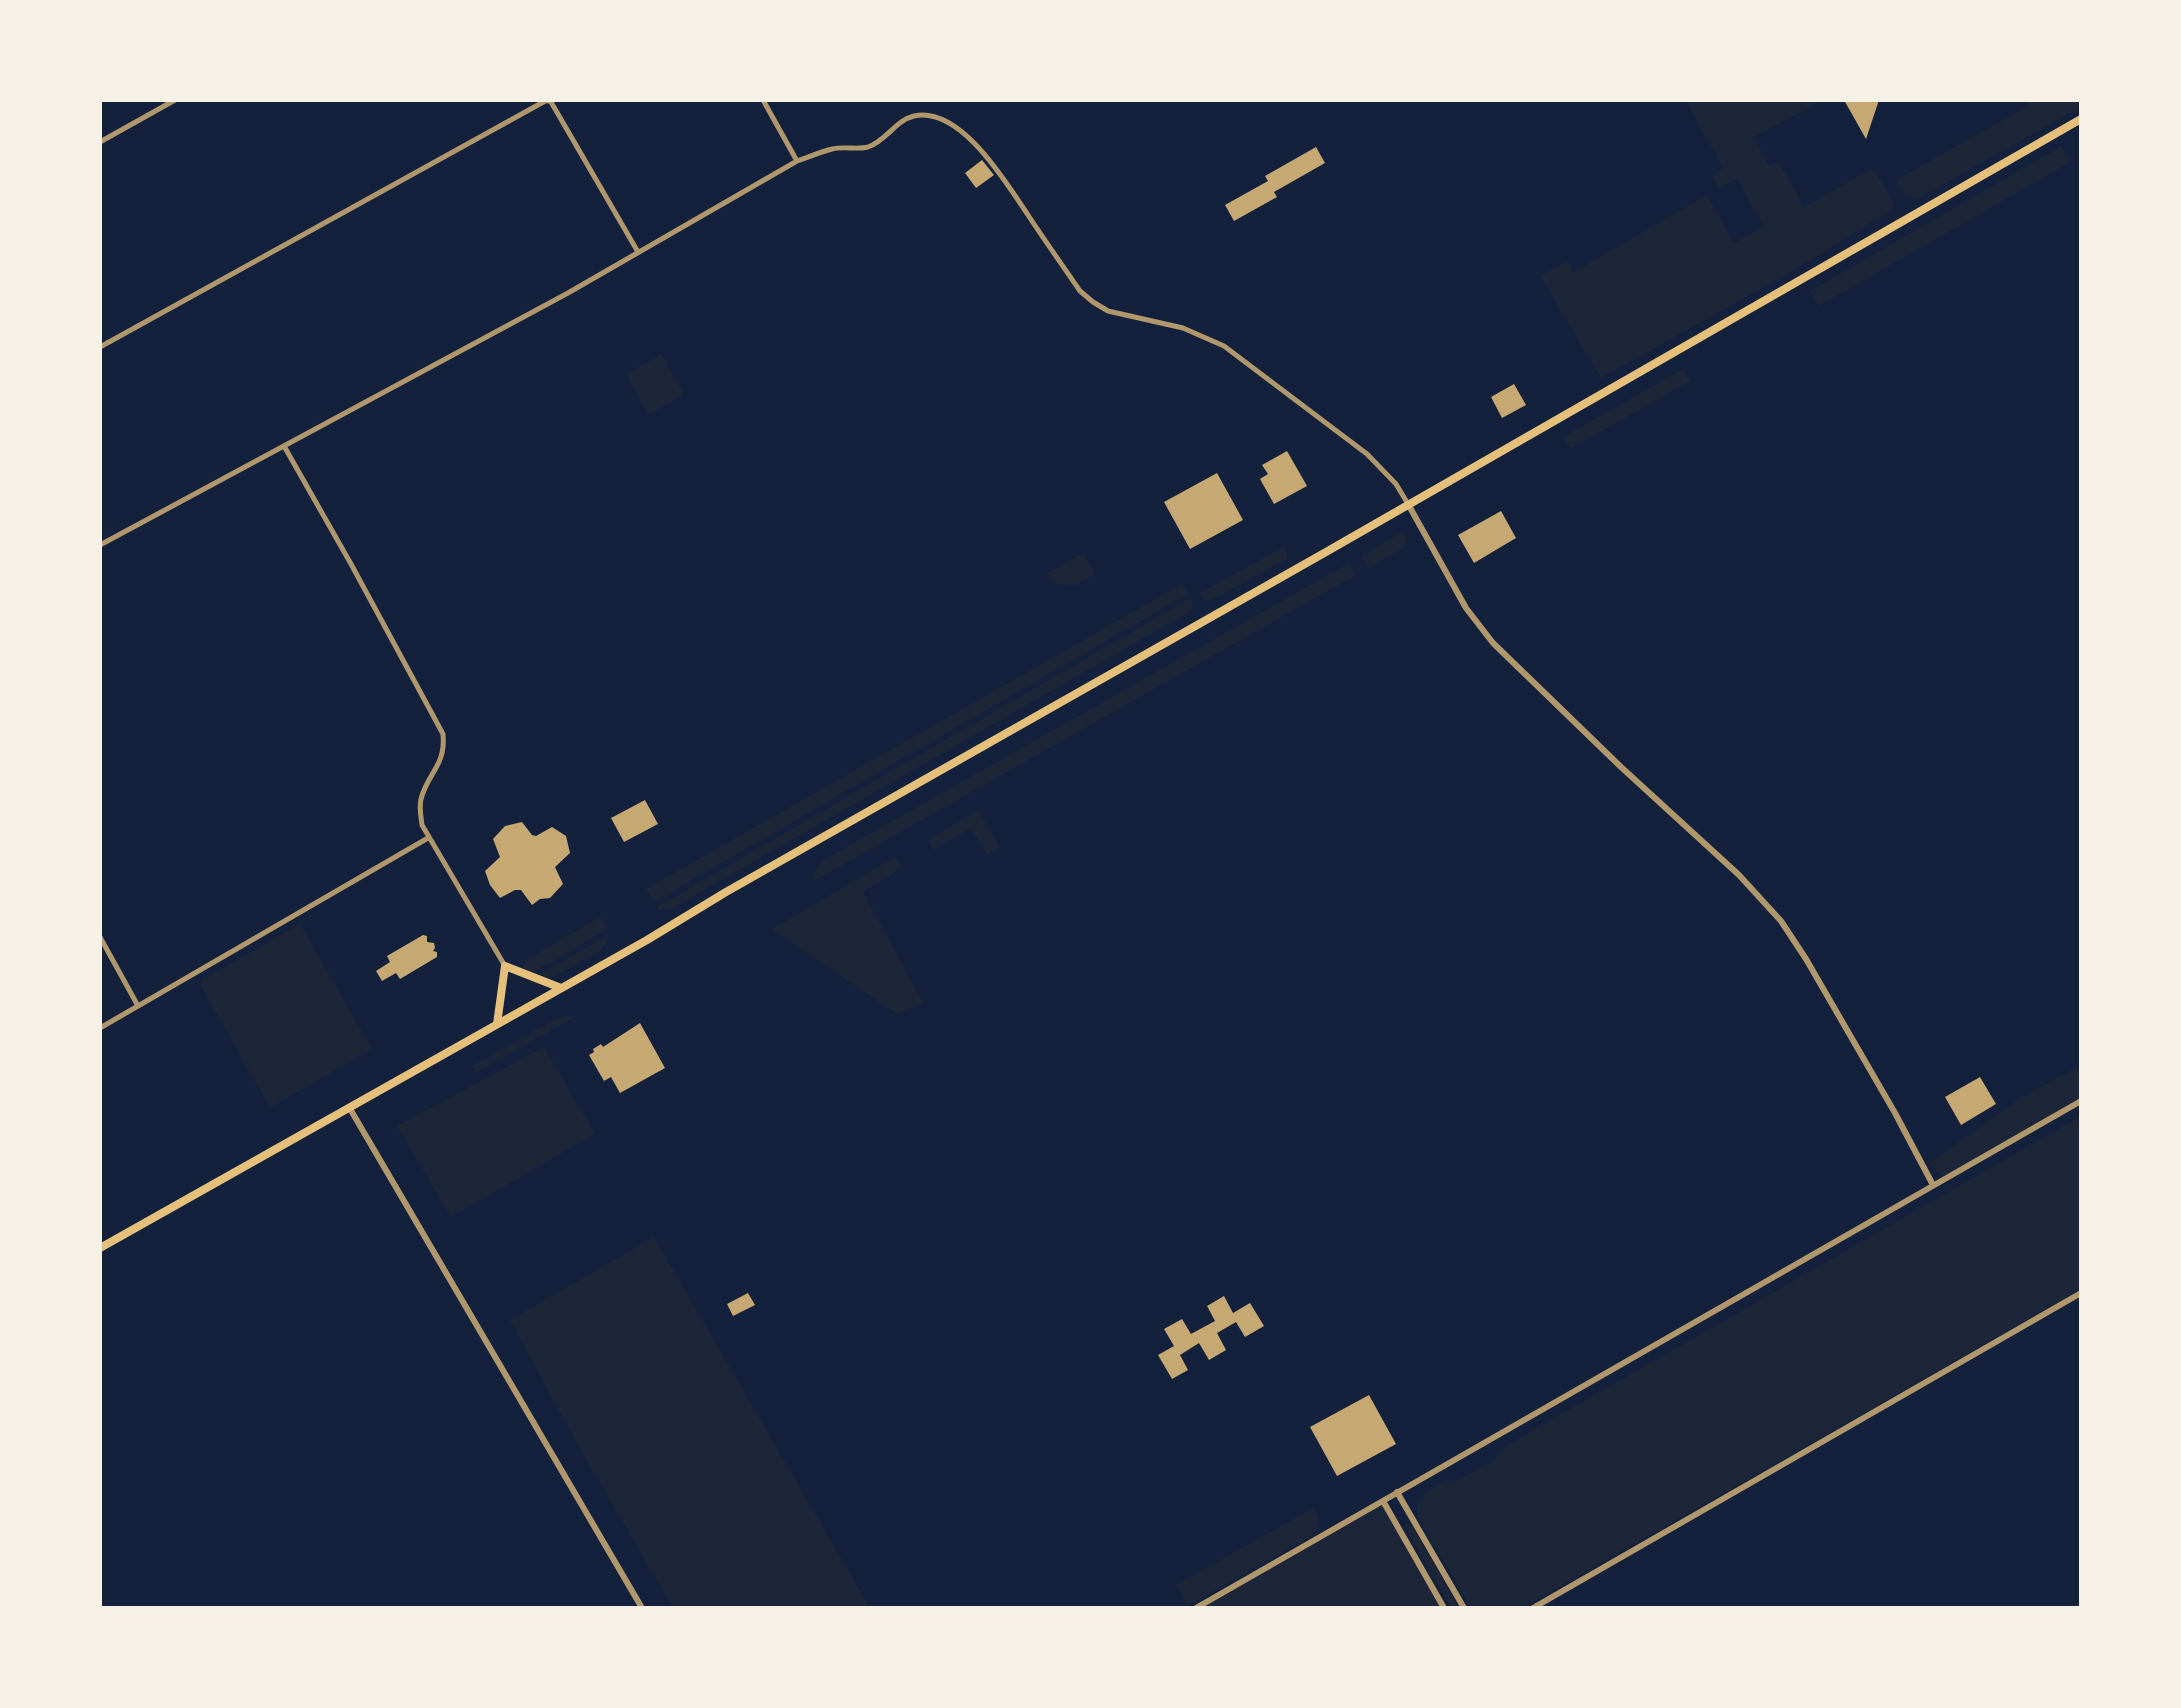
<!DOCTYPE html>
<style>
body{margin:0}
#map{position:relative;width:2181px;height:1708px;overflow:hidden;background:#14213d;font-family:Commissioner,sans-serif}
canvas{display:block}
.frame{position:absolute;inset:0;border:102px solid #f6f1e7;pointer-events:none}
</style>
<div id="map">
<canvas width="2181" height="1708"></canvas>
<div class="frame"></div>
</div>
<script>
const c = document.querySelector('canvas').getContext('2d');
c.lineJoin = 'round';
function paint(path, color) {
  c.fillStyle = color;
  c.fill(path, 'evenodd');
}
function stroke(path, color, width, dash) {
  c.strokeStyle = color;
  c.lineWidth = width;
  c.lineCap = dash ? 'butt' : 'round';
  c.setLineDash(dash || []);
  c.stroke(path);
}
paint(new Path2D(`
 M1686 100H1823L1754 137 1769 166 1778 161 1804 207 1873 168 1892 199 1893 209 1791 272 1601 378 1540 276 1567 261 1574 272 1707 195 1734 243 1764 226 1737 179 1719 188 1712 175 1723 168Z
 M2025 100H2081V107L1919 198C1906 200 1902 191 1896 180L2028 106Z
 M2062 146 2071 162 1819 306 1810 291Z
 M662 354 684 395 648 415 626 374Z
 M1683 369 1690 381 1570 449 1563 437Z
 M1402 532 1407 539 1404 548 1368 568 1361 556Z
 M1283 547 1286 552V559L1210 601 1203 598 1200 593Z
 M1083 553 1095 574 1076 585 1054 584 1048 573Z
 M1349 563 1356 575 814 881 812 874 825 859Z
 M1182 584 1188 594 654 902 646 889Z
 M1190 598 1193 603 1191 611 671 909 660 911 657 907Z
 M978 810 1000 848 987 855 971 828 934 850 928 840Z
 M895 857 902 868 863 892 923 1003 897 1014 772 929Z
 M600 917 608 929 532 973 524 968V963L526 960Z
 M300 924 372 1049 270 1108 201 986 202 980Z
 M608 935 609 939 601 950 555 976 538 975Z
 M578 1015 476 1073 472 1066 555 1019Z
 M544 1047 595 1134 451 1217 397 1126Z
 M2081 1065V1098L1947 1175C1937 1176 1935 1171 1930 1163L2021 1098Z
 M2081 1116V1289L1522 1608H1471L1421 1523C1411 1497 1427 1491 1447 1480L1454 1482 1492 1462 1504 1447Z
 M654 1237 870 1608H673L575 1440 510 1320Z
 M1383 1501 1444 1608H1196Z
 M1313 1508C1320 1520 1320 1527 1310 1537L1188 1606 1176 1585Z
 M1406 1524 1412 1525 1459 1608H1451L1406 1529Z`), '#1d2539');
paint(new Path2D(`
 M1844 100H1879L1866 139Z
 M1316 147 1325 163 1274 192 1277 197 1234 221 1225 205 1268 181 1265 176Z
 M982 160 994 175 976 188 965 173Z
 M1514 384 1526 405 1502 418 1491 397Z
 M1287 451 1307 486 1274 504 1260 479 1268 474 1262 465Z
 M1217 473 1243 520 1190 549 1164 502Z
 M1501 511 1516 538 1474 563 1458 535Z
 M645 800 658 824 624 842 611 818Z
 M522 822 532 835 536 836 552 827 563 834 566 836 570 853 555 867 563 884 550 898 540 899 532 905 521 890H515L500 898 490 885 485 871 500 857 493 839 505 826Z
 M423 935 427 936V942L434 943 435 948 433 951 437 952V957L400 979 396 973 382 981 376 971 390 962 387 956Z
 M640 1023 665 1068 620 1093 611 1077 604 1081 589 1055 594 1052 593 1049 601 1044 603 1047Z
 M1980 1077 1996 1104 1961 1125 1945 1097Z
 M748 1293 755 1305 733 1316 727 1304Z
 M1224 1296 1233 1313 1250 1303 1264 1326 1245 1337 1236 1322 1217 1333 1226 1350 1209 1360 1199 1343 1180 1355 1188 1370 1172 1379 1158 1355 1174 1346 1164 1329 1182 1319 1191 1334 1215 1321 1207 1306Z
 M1369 1395 1396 1444 1337 1476 1310 1427Z`), '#c6a872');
stroke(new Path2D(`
 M545 100 551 102 638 252
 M763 100 797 161
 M100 142 175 100
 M100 347 547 100
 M284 446 351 564 443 734C446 766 428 772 421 799 419 808 421 816 422 825L505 966
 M100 545 568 293 797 161C809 157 820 152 832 149 844 146 856 150 868 147 886 141 896 120 914 116 961 106 1006 183 1028 215 1045 241 1063 266 1080 291L1093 302 1108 311 1183 328 1224 346 1367 454 1396 484 1408 504
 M100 937 138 1006
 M100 1028 428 838`), '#b1986c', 5);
stroke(new Path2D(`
 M1408 504 1466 608 1493 643 1621 767 1739 875 1781 921 1806 959 1895 1113 1933 1185
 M349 1107 642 1608
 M1397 1492 1464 1608
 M1383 1501 1444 1608
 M1196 1608 2081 1101
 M1533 1608 2081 1293`), '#b1986c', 6);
stroke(new Path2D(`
 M497 1024 505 966 561 988
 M100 1248 647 940 726 892 1326 552 2081 119`), '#e5c07b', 8);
</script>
